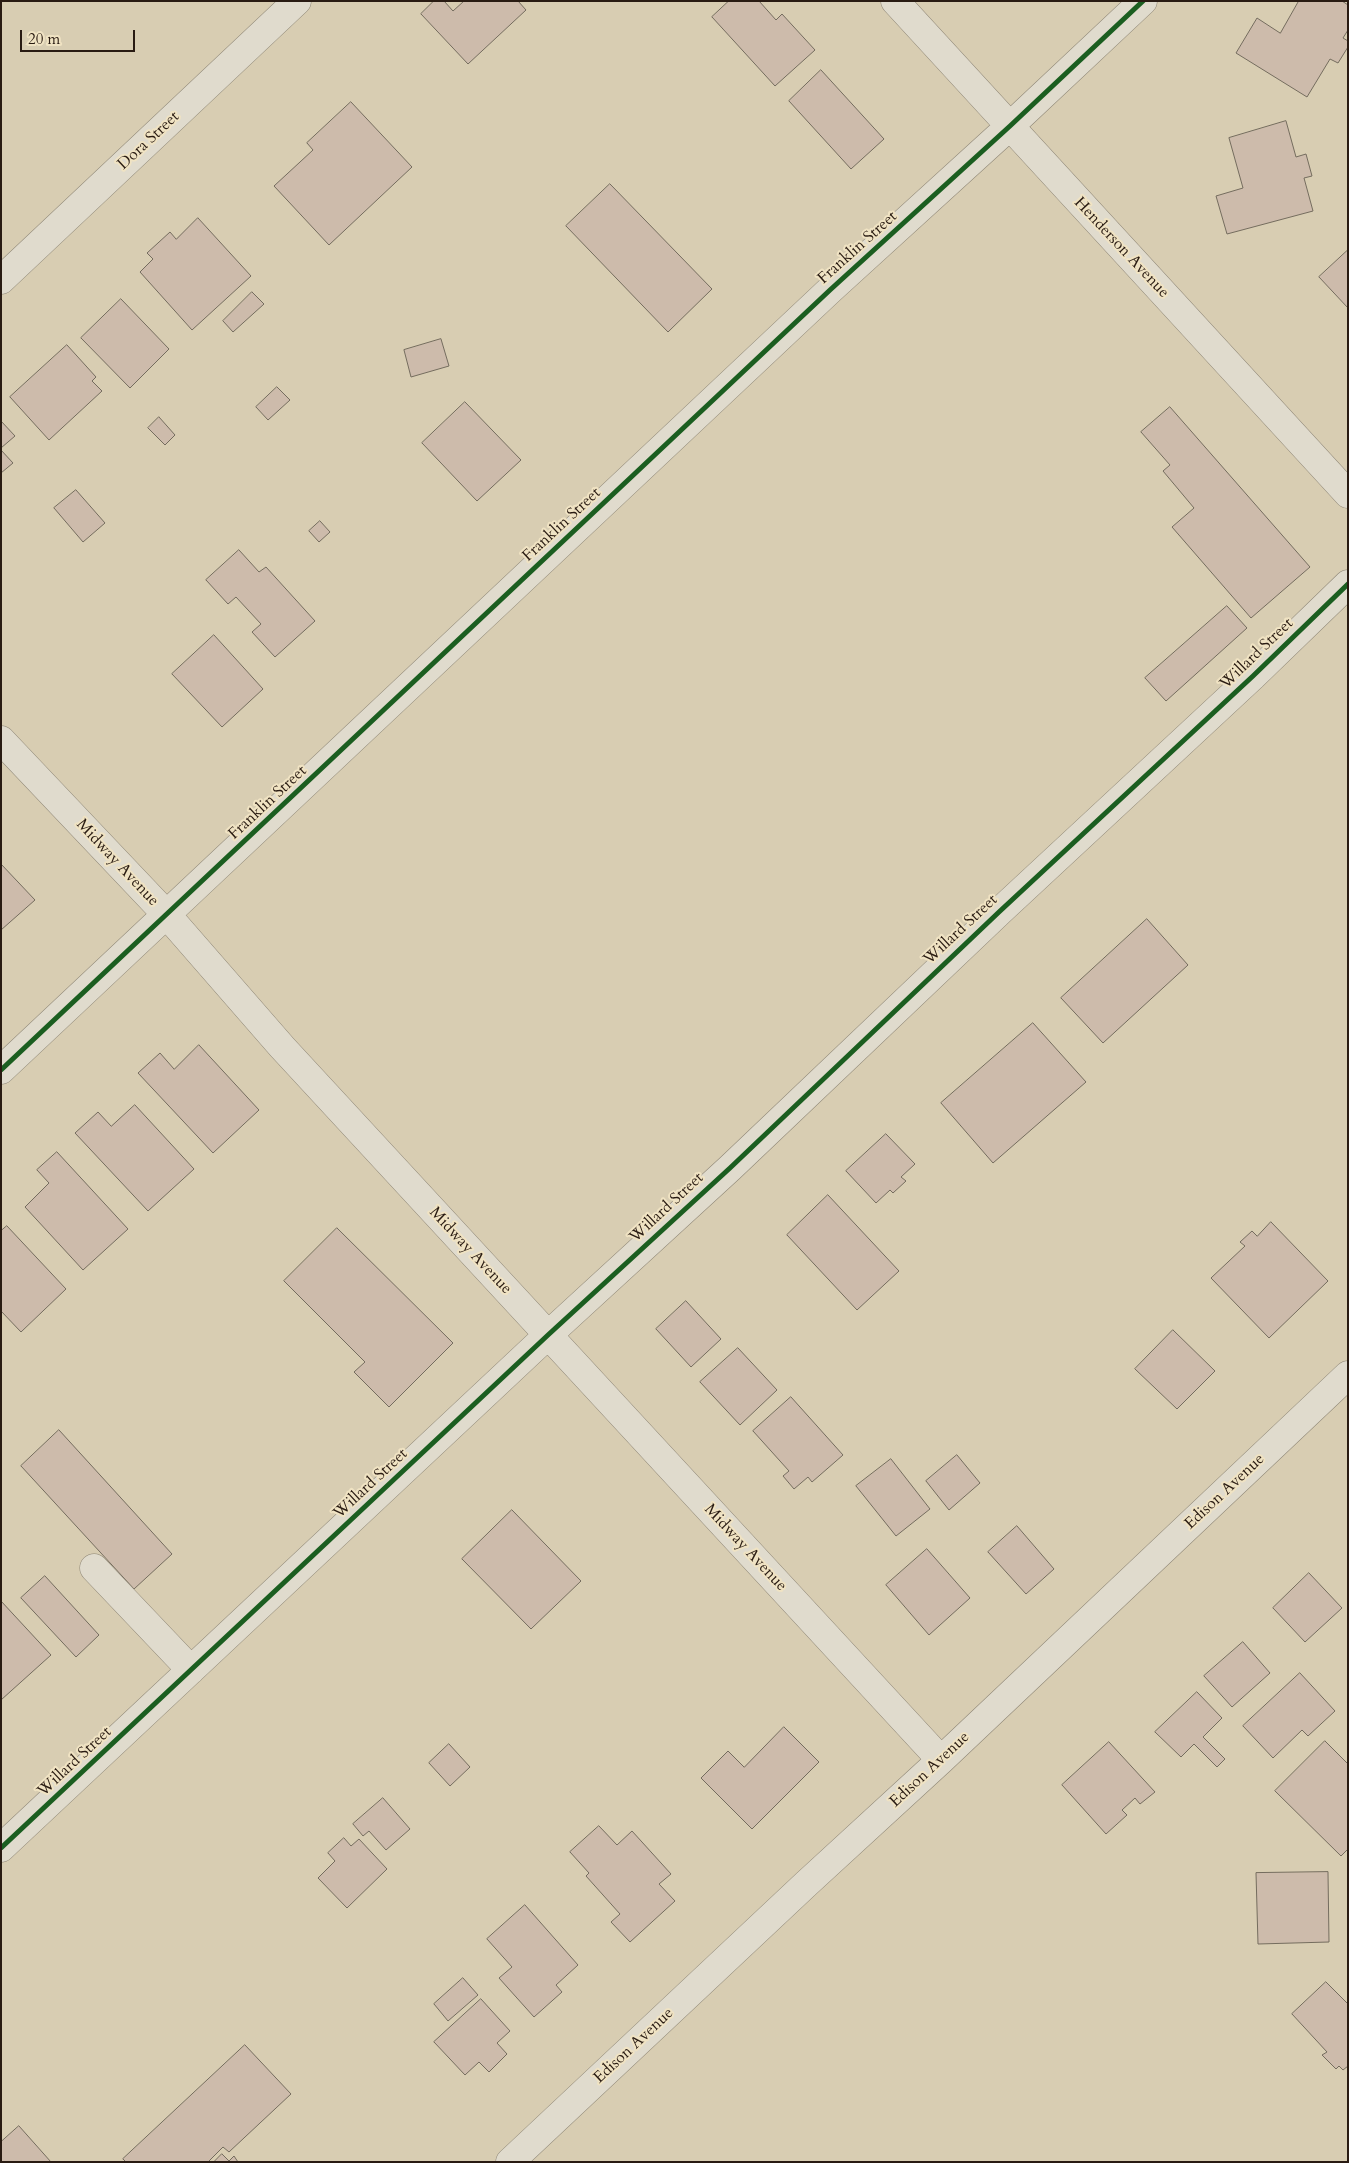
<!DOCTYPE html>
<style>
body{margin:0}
#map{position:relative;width:1349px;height:2163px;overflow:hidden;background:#d8cdb2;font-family:Cardo,serif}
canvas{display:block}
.frame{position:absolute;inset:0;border:2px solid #291b12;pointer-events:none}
.scale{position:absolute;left:20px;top:30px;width:115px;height:22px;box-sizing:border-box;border:2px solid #291b12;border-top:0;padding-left:6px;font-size:15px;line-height:18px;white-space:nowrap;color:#291b12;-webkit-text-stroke:4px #f0e3c3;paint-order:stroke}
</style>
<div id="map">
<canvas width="1349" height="2163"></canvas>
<div class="frame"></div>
<div class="scale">20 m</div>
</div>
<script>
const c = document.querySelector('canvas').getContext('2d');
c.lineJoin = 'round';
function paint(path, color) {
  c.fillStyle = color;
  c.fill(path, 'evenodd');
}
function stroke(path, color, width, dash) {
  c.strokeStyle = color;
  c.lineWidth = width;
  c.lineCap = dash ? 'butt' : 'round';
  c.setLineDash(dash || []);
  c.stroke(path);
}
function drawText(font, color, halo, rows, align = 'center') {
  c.font = font + ' Cardo,serif';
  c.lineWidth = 4;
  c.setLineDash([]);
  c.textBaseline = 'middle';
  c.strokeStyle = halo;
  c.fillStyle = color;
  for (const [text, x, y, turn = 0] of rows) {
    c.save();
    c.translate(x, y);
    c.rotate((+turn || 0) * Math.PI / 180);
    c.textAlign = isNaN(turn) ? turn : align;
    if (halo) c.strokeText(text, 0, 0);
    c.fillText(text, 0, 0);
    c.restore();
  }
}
const building = new Path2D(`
 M434 1H444L453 11 464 1H518L526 10 468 64 421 14Z
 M729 1H759L776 20 782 14 815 50 775 86 712 17Z
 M1299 1H1342L1348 5V30L1343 38 1348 41V47L1338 63 1330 59 1307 97 1236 53 1257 18 1280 33Z
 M821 70 884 139 851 169 789 101Z
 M351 102 412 167 329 245 274 186 313 150 307 143Z
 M1286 121 1296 157 1306 154 1312 176 1304 178 1313 211 1227 234 1216 196 1243 188 1229 138Z
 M610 184 712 289 668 332 566 226Z
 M198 218 251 276 192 330 140 272 153 259 147 253 170 232 176 239Z
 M1348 250V308L1319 277Z
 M252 292 264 304 233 332 223 321Z
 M121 299 169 349 130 388 81 338Z
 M441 339 449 366 411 377 404 350Z
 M67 345 96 377 92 381 102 391 49 440 10 397Z
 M277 387 290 400 268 420 256 407Z
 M465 402 521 460 477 501 422 443Z
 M1170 407 1310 567 1251 618 1172 527 1194 508 1163 471 1170 465 1141 432Z
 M159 417 175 435 165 445 148 428Z
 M1 421 15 436 1 448Z
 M1 450 13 463 1 473Z
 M76 490 105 523 83 542 54 508Z
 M320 521 330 532 319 542 309 531Z
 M239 550 259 572 266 567 315 621 275 657 252 632 261 624 236 597 228 604 206 580Z
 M1227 606 1247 628 1166 701 1145 678Z
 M214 635 263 689 222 727 172 674Z
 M1 864 35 900 1 930Z
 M1147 919 1188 965 1103 1043 1061 998Z
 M1033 1023 1086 1082 993 1163 941 1103Z
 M199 1045 259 1110 213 1153 138 1073 160 1053 174 1069Z
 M135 1105 194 1169 148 1211 75 1133 98 1112 111 1126Z
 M886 1134 915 1164 901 1177 906 1181 893 1193 890 1190 876 1203 846 1171Z
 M57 1152 128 1229 83 1270 25 1207 49 1183 37 1170Z
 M828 1195 899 1271 857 1310 787 1235Z
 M1271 1222 1328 1281 1269 1338 1211 1278 1245 1246 1240 1242 1252 1231 1257 1236Z
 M7 1226 66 1289 21 1332 1 1311V1231Z
 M337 1228 453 1343 389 1407 354 1372 365 1362 284 1281Z
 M686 1301 721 1339 691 1367 656 1329Z
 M1173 1330 1215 1371 1177 1409 1135 1369Z
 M738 1348 777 1390 740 1425 700 1382Z
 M791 1397 843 1455 812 1482 808 1477 794 1489 783 1476 789 1471 753 1431Z
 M59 1430 172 1554 134 1589 21 1466Z
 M957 1455 980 1483 949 1510 926 1481Z
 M891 1459 930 1509 896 1536 856 1486Z
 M512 1510 581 1581 531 1629 462 1559Z
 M1017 1526 1054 1569 1026 1594 988 1552Z
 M927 1549 970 1598 929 1635 886 1585Z
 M1309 1573 1342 1608 1305 1642 1273 1608Z
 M45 1576 99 1635 76 1657 21 1598Z
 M1 1601 51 1655 1 1700Z
 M1243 1642 1270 1673 1232 1707 1204 1676Z
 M1300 1673 1335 1711 1308 1736 1302 1730 1273 1758 1243 1726Z
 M1197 1692 1222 1718 1203 1737 1225 1759 1217 1767 1194 1744 1181 1757 1155 1732Z
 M784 1727 819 1762 752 1829 701 1778 728 1751 744 1767Z
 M1325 1741 1348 1764V1849L1341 1856 1275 1791Z
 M1109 1742 1155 1792 1140 1804 1135 1798 1122 1810 1127 1815 1106 1834 1062 1785Z
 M449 1744 470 1767 450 1786 429 1763Z
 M383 1798 410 1829 386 1850 369 1831 363 1836 353 1824Z
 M599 1826 617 1845 632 1831 671 1874 659 1884 675 1901 630 1942 611 1922 620 1914 586 1876 589 1873 570 1852Z
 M344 1838 351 1846 359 1839 387 1869 347 1908 318 1878 335 1861 328 1853Z
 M1328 1872 1329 1942 1258 1944 1256 1873Z
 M525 1905 578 1965 556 1985 562 1992 534 2017 499 1978 512 1967 487 1939Z
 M463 1978 478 1995 448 2021 434 2004Z
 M1326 1982 1348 2004V2066L1343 2070 1339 2066 1336 2069 1322 2055 1327 2052 1292 2014Z
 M481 1999 510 2031 497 2043 507 2054 489 2072 479 2062 465 2075 434 2042Z
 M245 2045 291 2094 229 2152 223 2147 208 2162H126L123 2159Z
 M19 2126 51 2162H1V2142Z
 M222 2154 229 2161 234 2156 238 2162H214Z`);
paint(building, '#cdbbab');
stroke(building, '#746c5e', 1);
const minor = new Path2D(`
 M895 1 1348 494
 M1 280 297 1
 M1 740 167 915 282 1047 941 1760
 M1 1070 830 290 1010 126 1143 1
 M94 1568 191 1670
 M1 1848 548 1335 730 1168 999 912 1253 676 1348 584
 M510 2162 806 1884 941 1760 1348 1375`);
stroke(minor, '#8c8474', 29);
stroke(minor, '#e0dbcd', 28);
stroke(new Path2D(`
 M1 1070 830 290 1010 126 1143 1
 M1 1848 548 1335 730 1168 999 912 1253 676 1348 584`), '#1b5e20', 5);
drawText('16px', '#291b12', '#f0e3c3', [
 ["Dora Street",149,141,-43],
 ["Franklin Street",858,248,-42],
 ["Henderson Avenue",1121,248,47],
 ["Franklin Street",562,525,-43],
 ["Willard Street",1257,654,-44],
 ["Franklin Street",268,803,-43],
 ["Midway Avenue",117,863,47],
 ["Willard Street",961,930,-43],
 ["Willard Street",667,1208,-43],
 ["Midway Avenue",470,1251,47],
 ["Willard Street",371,1484,-43],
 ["Edison Avenue",1225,1492,-43],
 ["Midway Avenue",745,1548,47],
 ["Willard Street",75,1762,-43],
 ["Edison Avenue",930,1770,-43],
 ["Edison Avenue",634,2046,-43]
]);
</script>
